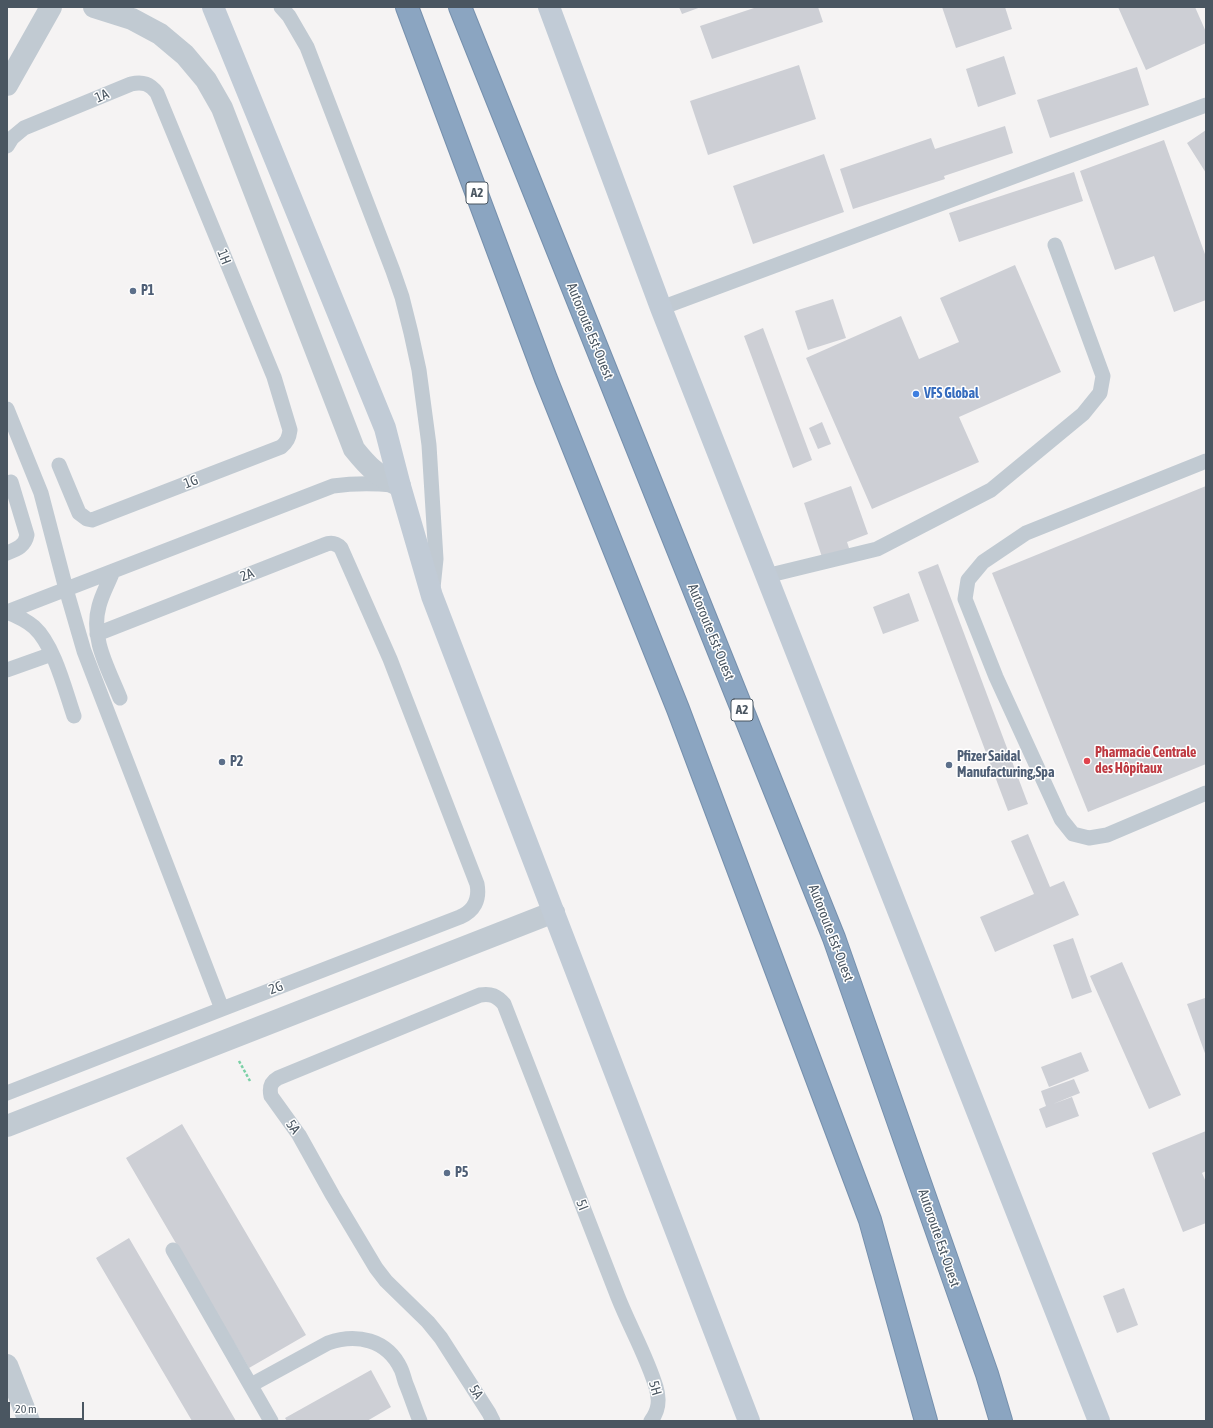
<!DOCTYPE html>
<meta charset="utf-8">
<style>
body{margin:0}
#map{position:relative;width:1213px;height:1428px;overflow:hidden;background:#f5f3f3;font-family:"Asap Condensed",sans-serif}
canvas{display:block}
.frame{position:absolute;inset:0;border:8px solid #4a5661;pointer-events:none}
.scale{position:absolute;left:8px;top:1402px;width:76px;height:18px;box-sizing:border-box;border:2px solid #4a5661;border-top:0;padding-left:5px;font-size:12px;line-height:14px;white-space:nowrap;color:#4a5661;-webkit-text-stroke:3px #fff;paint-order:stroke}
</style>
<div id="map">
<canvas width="1213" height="1428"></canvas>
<div class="frame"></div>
<div class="scale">20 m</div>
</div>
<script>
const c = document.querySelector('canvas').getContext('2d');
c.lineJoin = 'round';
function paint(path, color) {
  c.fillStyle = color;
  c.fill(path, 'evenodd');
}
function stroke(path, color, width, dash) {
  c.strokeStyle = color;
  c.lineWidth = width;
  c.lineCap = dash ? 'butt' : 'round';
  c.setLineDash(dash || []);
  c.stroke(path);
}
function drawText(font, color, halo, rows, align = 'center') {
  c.font = font + ' "Asap Condensed",sans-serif';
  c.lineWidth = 3;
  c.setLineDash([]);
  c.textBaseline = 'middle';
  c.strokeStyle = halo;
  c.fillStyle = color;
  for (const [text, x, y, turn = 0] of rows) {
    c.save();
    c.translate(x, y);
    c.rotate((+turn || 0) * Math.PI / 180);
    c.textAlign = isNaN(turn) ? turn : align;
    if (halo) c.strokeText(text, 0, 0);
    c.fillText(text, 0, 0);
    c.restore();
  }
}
paint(new Path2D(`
 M679 7H701L682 14Z
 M757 7H818L823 22 712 59 700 26Z
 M942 7H1005L1012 29 956 48Z
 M1118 7H1195L1206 32V43L1146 70Z
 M1004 56 1016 94 978 107 966 69Z
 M799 65 816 119 708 155 690 101Z
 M1137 67 1149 105 1050 138 1037 100Z
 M1005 126 1013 153 944 176 945 179 853 209 840 169 931 138 935 149Z
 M1206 130V173L1187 143Z
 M1164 140 1206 257V300L1174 312 1154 256 1115 270 1080 171Z
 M824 154 844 212 753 244 733 186Z
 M1074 172 1083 201 959 242 949 213Z
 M1015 265 1061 372 959 417 979 462 872 509 806 358 901 316 919 359 959 342 940 298Z
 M833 299 846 338 808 350 795 311Z
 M763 328 812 460 793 468 744 336Z
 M822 422 831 444 818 449 809 428Z
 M851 486 868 534 847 542 850 551 823 560 804 503Z
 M1206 486V764L1088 812 992 573Z
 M938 564 1028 804 1008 811 918 572Z
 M909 593 919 621 883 634 873 607Z
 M1028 834 1050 887 1064 881 1079 915 995 952 980 917 1034 894 1011 841Z
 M1073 938 1092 992 1072 999 1053 945Z
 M1122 962 1181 1095 1149 1109 1090 976Z
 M1205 998 1206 1002V1056L1187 1004Z
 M1081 1052 1089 1071 1049 1087 1041 1067Z
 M1074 1079 1080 1093 1053 1104 1072 1097 1079 1116 1046 1128 1039 1109 1046 1106 1041 1091Z
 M182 1124 306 1335 249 1368 126 1158Z
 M1206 1131V1171L1202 1173 1206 1182V1223L1183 1232 1152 1153Z
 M129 1238 236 1421H192L96 1258Z
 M1124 1288 1138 1325 1117 1333 1103 1296Z
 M371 1370 391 1407 367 1421H287L285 1418Z`), '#cdcfd5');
const highway = new Path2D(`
 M407 7 546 379 678 709 870 1220 926 1421
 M460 7 834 938 987 1374 1001 1421`);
stroke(highway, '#7690ad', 24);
stroke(new Path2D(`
 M239 1061 250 1081`), '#7ad0a6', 2.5, [3, 2]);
stroke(new Path2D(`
 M281 7 289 16 307 47 393 271 402 297 411 333 419 370 429 445 436 559 433 588
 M7 146 12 138 24 128 131 84C143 81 150 84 157 93L274 377 290 430C289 438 287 442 281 447L92 520 87 519 79 513 59 465
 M661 308 1206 105
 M7 409 41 493 66 589 84 651 222 1009
 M1206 461 1026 533 983 562 968 580 965 599 996 677 1061 819 1073 834 1089 838 1107 835 1206 793
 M7 553C17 549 25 546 27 535L11 482
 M113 571C109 582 102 594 99 606 90 638 108 668 120 698
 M766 576 877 549 991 490 1083 414 1100 393 1103 376 1055 245
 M7 612 333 486C354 483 372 483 393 485
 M7 612C17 616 26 620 34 627 54 645 65 690 74 716
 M7 670 52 654
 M7 1093 222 1009 460 917C474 911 480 900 477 884L390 659 341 548C336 543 331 542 324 545L97 634
 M173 1250 271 1421
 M251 1385 328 1343C356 1333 387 1339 401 1369 403 1373 404 1379 406 1384 411 1396 415 1409 420 1421
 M493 1421 489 1413 441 1338 428 1322 386 1281 376 1268 333 1196 299 1135 271 1096C269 1087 271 1082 278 1078L480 995C491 993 497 996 504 1004 541 1100 578 1196 616 1292 628 1324 646 1354 656 1387 660 1400 659 1410 651 1421`), '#c1cad2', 15);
stroke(new Path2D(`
 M94 7 132 19 160 34 185 55 206 80 222 108 354 449C370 469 377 475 400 486
 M7 85 51 7
 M7 1126 554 912
 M7 1365 29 1421`), '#c1cad2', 22);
stroke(new Path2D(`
 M213 7 385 428 400 486 432 596 749 1421
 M549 7 661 308 1099 1421`), '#c1cbd6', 22);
stroke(highway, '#8ba5c1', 22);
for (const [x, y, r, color] of [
 [133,291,4,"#5c6f8a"],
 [916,394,4,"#3f7fe0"],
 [1087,761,4,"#e0444e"],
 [222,762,4,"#5c6f8a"],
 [949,765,4,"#5c6f8a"],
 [447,1173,4,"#5c6f8a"]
]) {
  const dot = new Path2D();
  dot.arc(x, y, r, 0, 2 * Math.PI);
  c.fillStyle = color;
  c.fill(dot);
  stroke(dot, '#fff', 1.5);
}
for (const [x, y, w] of [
 [477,193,22],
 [742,710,22]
]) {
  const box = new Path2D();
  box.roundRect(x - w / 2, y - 11, w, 22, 3);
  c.fillStyle = '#fff';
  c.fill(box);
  stroke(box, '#4a5661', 1);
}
drawText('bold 13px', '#4a5661', null, [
 ["A2",477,193],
 ["A2",742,710]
]);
drawText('14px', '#4a5661', '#fff', [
 ["1A",102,96,-23],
 ["1H",224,257,68],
 ["Autoroute Est-Ouest",590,331,68],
 ["1G",191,482,-21],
 ["2A",247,575,-22],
 ["Autoroute Est-Ouest",711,632,68],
 ["Autoroute Est-Ouest",831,933,69],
 ["2G",276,988,-21],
 ["5A",293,1127,56],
 ["5I",582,1205,69],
 ["Autoroute Est-Ouest",939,1238,71],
 ["5H",655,1388,74],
 ["5A",476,1392,58]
]);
drawText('bold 14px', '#4e5e75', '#fff', [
 ["P1",141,291],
 ["Pfizer Saidal",957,757],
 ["Manufacturing,Spa",957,773],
 ["P2",230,762],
 ["P5",455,1173]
], 'left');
drawText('bold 14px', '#366cbe', '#fff', [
 ["VFS Global",924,394]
], 'left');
drawText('bold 14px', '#be3a42', '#fff', [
 ["Pharmacie Centrale",1095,753],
 ["des Hôpitaux",1095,769]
], 'left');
</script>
